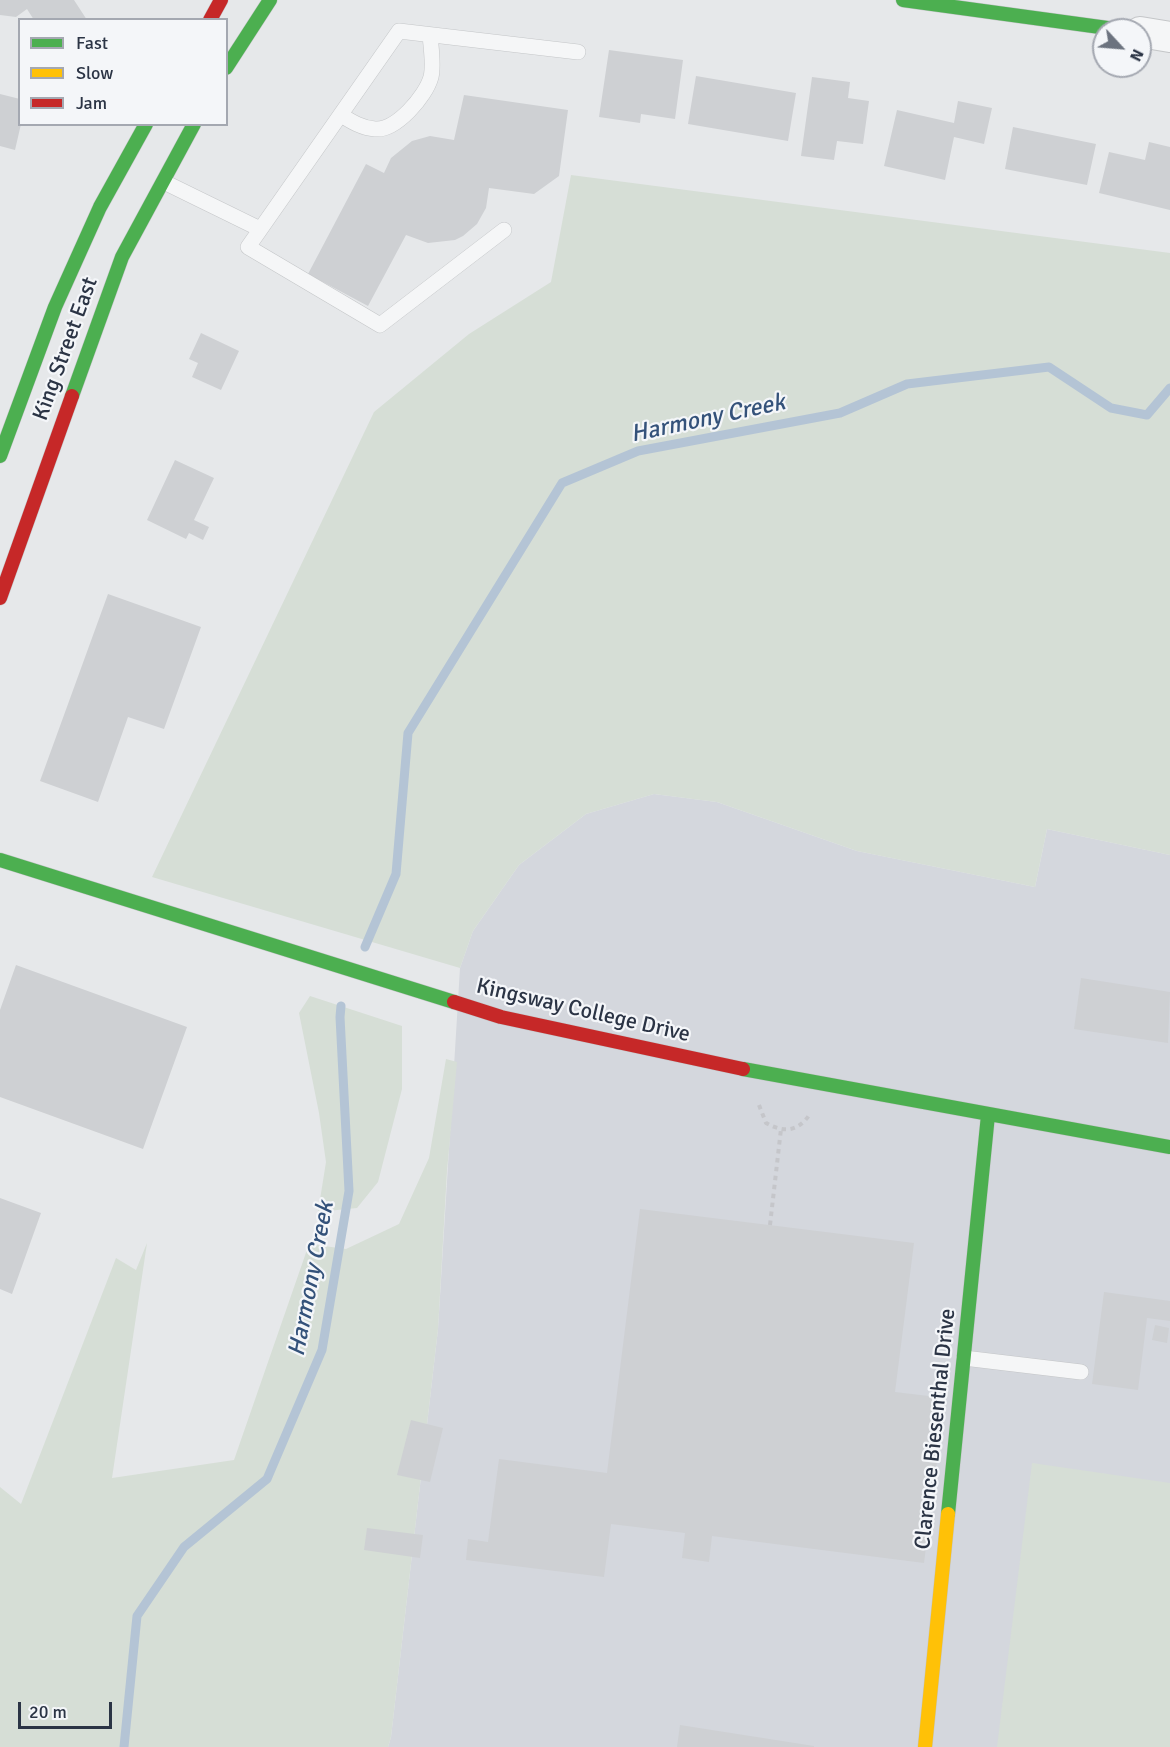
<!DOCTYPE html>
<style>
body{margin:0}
#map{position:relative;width:1170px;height:1747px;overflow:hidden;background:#e6e8ea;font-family:Signika,sans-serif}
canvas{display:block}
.legend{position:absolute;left:18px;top:18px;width:210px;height:108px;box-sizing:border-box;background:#f4f6f9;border:2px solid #a4a8b1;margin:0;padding:8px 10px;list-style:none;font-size:18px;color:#2b3445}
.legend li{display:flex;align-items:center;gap:12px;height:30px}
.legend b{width:30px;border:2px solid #a4a8b1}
.north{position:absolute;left:1092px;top:18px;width:60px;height:60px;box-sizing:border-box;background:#f4f6f9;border:2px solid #a4a8b1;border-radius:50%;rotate:116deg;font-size:16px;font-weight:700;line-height:24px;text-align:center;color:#2b3445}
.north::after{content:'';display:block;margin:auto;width:21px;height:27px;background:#6c737f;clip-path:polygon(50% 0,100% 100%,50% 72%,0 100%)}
.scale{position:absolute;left:18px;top:1702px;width:94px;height:27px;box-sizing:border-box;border:3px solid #2b3445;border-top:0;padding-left:8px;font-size:18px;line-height:21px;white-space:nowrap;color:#2b3445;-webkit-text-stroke:4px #f4f6f9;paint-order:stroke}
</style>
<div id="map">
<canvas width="1170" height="1747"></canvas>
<ul class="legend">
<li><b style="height:8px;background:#4caf50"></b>Fast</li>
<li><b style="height:8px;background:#ffc107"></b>Slow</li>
<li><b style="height:8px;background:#c62828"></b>Jam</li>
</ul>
<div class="north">N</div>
<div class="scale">20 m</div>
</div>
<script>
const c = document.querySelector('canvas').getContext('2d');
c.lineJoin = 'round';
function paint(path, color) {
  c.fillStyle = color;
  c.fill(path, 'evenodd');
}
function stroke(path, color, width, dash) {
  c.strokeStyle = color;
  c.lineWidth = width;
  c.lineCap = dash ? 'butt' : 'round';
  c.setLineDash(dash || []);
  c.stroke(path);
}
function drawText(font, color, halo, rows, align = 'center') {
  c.font = font + ' Signika,sans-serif';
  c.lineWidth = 4.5;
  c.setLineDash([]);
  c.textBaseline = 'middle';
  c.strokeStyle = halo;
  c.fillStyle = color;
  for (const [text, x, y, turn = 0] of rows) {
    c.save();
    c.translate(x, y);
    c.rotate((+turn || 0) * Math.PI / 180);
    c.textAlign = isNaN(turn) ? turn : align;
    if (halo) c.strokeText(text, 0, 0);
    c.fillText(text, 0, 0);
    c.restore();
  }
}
paint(new Path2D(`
 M654 794 717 802 857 851 1035 887 1047 829 1170 855V1747H388L391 1737 438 1329 460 968 473 931 519 865 586 814Z`), '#d4d7dd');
paint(new Path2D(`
 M571 175 1170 253V855L1047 829 1035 887 857 851 717 802 654 794 586 814 519 865 473 931 460 968 152 877 374 412 469 334 551 282Z
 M310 996 402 1026V1089L378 1182 357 1208 318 1212 326 1162 319 1113 299 1013Z
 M446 1059 457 1062 447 1171 438 1329 391 1737 388 1747H0V1487L21 1504 116 1258 136 1270 147 1243 112 1478 234 1460 309 1244 346 1249 399 1224 429 1158Z
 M1032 1463 1170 1483V1747H997Z`), '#d6ded6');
stroke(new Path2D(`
 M365 947 396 874 408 733 562 483 638 451 840 413 907 384 1049 367 1111 408 1147 415 1170 388
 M124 1747 137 1616 184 1547 267 1479 322 1350 349 1191 340 1017 341 1006`), '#b4c4d5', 9);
paint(new Path2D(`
 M0 0H74L87 20H34L27 9 16 17 0 15Z
 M609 50 683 60 675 119 641 114 640 123 599 117Z
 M696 76 796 93 788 141 688 124Z
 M812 77 850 82 848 98 869 101 863 144 837 141 834 160 801 156Z
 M0 94 20 99V124H21L15 150 0 146Z
 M464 95 568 110 559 176 534 194 489 188 486 208 477 224 463 236 455 240 428 243 406 235 368 306 308 274 366 164 384 173 391 158 412 141 430 136 454 140Z
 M958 101 992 108 984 144 954 137 945 180 884 166 897 110 954 123Z
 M1013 127 1096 144 1087 185 1005 169Z
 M1149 142 1170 147V210L1099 193 1109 152 1145 160Z
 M201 333 239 351 221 390 192 377 198 363 189 359Z
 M175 460 214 478 194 520 209 527 203 540 189 533 186 539 147 520Z
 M108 594 201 627 164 729 128 717 98 802 40 781Z
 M16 965 187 1027 143 1149 0 1097V1010Z
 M1081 978 1170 992 1168 1043 1074 1029Z
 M0 1198 41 1213 12 1294 0 1289Z
 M640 1209 914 1243 895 1392 945 1398 924 1563 712 1536 709 1562 682 1558 685 1533 611 1524 604 1577 466 1560 468 1539 488 1542 499 1459 607 1473Z
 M1104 1292 1170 1301V1321L1147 1318 1138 1390 1092 1384Z
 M1155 1325 1169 1328 1167 1343 1152 1340Z
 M411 1420 443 1428 430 1482 397 1475Z
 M367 1528 423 1535 420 1558 364 1550Z
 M680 1725 814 1746V1747H677Z`), '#ced0d3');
const lane = new Path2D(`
 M341 115C352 122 362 128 375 129 396 131 426 96 431 77 434 65 431 48 430 35
 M164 182 260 229
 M504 230 380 325 248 247 399 31 578 52
 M964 1358 1081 1372`);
const street = new Path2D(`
 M1140 32 1170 37`);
const fast = new Path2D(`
 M903 0 1122 30
 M226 68 270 0
 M72 396 122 257 194 124
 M0 456 55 307 100 207 146 124
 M0 860 454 1002
 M743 1069 1170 1147
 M948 1514 988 1115`);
const slow = new Path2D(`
 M925 1747 948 1514`);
const jam = new Path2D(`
 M210 20 221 0
 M0 598 72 396
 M454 1002 501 1017 743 1069`);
stroke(lane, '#c4c6c8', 16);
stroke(street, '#c4c6c8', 32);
stroke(fast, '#c4c6c8', 15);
stroke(slow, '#c4c6c8', 15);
stroke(jam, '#c4c6c8', 15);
stroke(new Path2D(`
 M759 1105 766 1123C784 1133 798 1132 810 1114
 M770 1225 781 1129`), '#c5c6ca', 4, [4.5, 4.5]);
stroke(lane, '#f5f6f7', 15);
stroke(street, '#f5f6f7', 30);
stroke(fast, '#4caf50', 14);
stroke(slow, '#ffc107', 14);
stroke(jam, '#c62828', 14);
drawText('22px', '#2b3445', '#f4f6f9', [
 ["King Street East",66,349,-70],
 ["Kingsway College Drive",583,1011,13],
 ["Clarence Biesenthal Drive",936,1429,-84]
]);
drawText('italic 24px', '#34527a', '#f4f6f9', [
 ["Harmony Creek",708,419,-12],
 ["Harmony Creek",312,1279,-79]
]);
</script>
